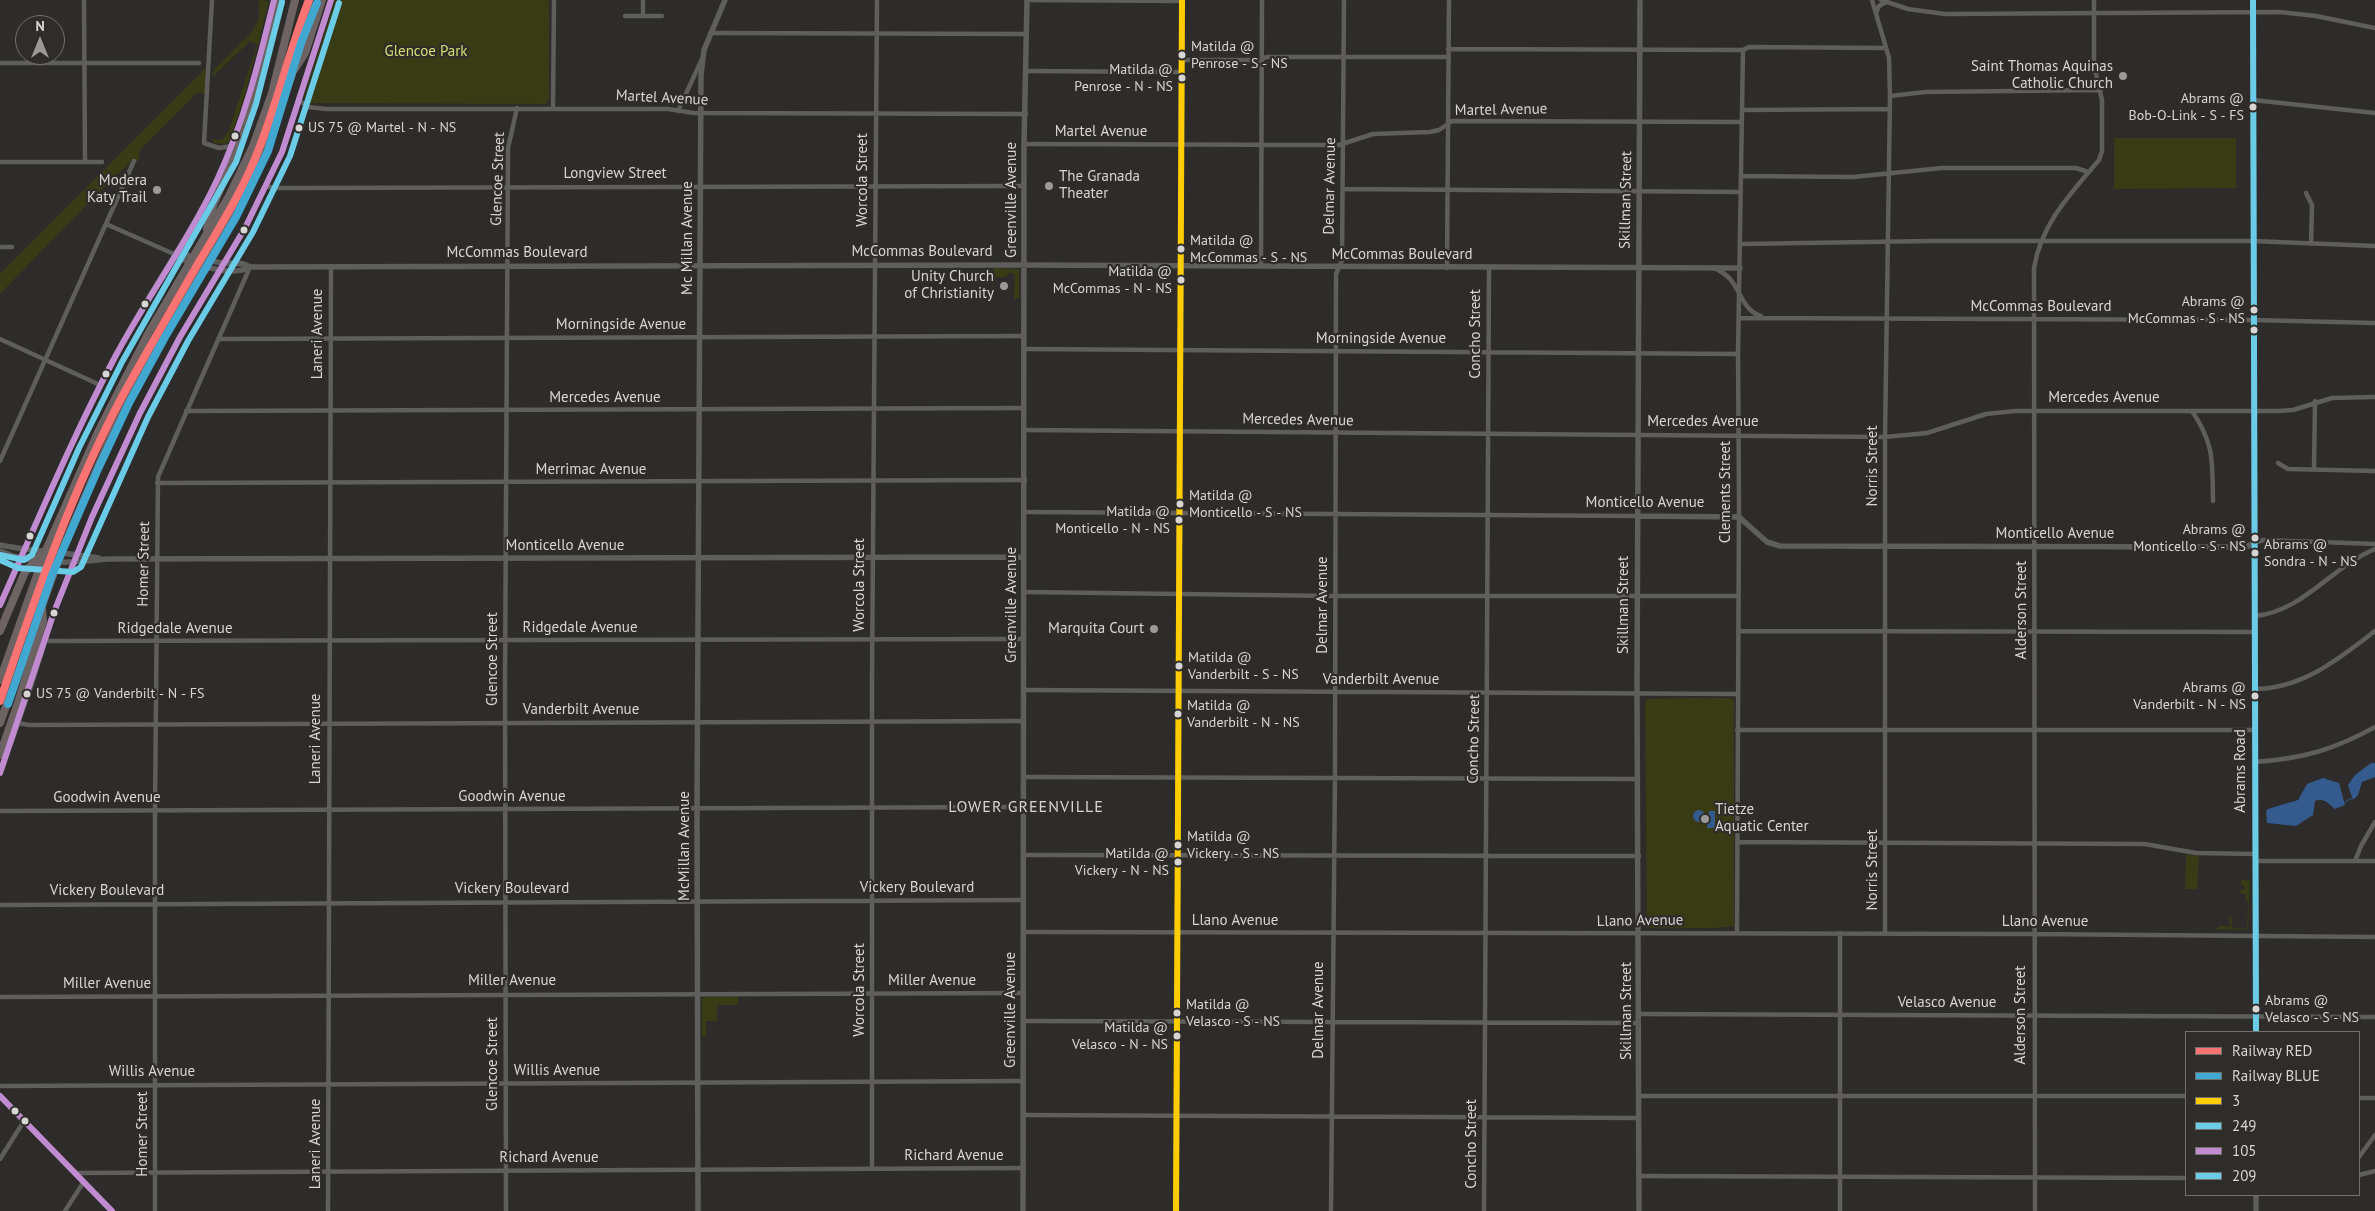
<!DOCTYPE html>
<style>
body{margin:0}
#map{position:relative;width:2375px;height:1211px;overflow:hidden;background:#2d2c2b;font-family:"PT Sans",sans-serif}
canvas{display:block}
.legend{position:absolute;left:2185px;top:1031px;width:175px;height:165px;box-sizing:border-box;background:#2e2d2a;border:1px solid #72716e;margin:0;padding:6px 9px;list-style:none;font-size:15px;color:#d7d6d4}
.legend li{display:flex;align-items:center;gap:10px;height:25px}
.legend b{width:25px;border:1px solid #72716e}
.north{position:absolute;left:15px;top:15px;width:50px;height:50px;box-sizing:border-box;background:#2e2d2a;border:1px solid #72716e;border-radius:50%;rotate:0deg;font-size:14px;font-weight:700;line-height:20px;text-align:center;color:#d7d6d4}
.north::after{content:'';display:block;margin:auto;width:18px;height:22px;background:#9c9a99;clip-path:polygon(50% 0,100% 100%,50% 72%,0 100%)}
</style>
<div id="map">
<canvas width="2375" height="1211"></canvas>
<ul class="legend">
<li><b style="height:6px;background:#fa7373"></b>Railway RED</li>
<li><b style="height:6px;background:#41a8d2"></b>Railway BLUE</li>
<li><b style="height:6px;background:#fc0"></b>3</li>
<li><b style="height:6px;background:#6bcce7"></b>249</li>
<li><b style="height:6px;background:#c08bd0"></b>105</li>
<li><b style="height:6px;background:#6bcce7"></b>209</li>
</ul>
<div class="north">N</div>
</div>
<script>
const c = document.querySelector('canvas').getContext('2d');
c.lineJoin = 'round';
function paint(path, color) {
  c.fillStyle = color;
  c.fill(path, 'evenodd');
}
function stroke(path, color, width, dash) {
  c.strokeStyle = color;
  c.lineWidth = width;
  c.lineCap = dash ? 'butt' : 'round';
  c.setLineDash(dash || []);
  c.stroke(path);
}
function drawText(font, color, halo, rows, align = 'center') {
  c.font = font + ' "PT Sans",sans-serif';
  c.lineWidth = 4.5;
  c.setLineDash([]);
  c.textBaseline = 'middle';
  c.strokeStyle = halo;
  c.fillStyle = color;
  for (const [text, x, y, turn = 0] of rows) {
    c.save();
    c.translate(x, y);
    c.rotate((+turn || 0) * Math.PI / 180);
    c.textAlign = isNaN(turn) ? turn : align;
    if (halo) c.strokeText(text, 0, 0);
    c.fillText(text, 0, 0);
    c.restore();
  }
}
paint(new Path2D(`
 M259 0 269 1 244 98 229 142 226 144 215 143 212 139 222 140 229 130 257 45 250 41 213 77V71L251 33 259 19Z
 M335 0H549V100L545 104 307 103 304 97Z
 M207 67 205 94 198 92 140 150 138 161 131 162 108 183 0 294V274Z
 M2114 138H2236V188L2114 189Z
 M993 268 1019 269V298L1014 299 1015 276 1012 273H1009L1006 277H994L992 299Z
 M1690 698H1730L1734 701V926L1716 928H1647L1645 701 1648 699Z
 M2186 854 2199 856 2197 889H2185Z
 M2241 879 2250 881 2249 903 2246 901V894H2241V890H2244V885H2241Z
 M2248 907 2249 908 2248 930 2212 929 2218 928V926H2231L2228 917H2232V928L2247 929Z
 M738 996V1005H717V1021H706V1037H702V999L706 997Z`), '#383b14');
paint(new Path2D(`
 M2371 763H2375V777L2362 782 2358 795 2353 800 2348 785 2355 775Z
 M2323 778 2339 783 2345 805 2335 809C2329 804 2323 797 2315 801L2313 815 2296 826 2267 823 2266 811 2268 809 2298 800 2307 784Z
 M1693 816a6 6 0 1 1 12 0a6 6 0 1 1-12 0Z
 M1709 811H1715V828H1707Z`), '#355a8e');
stroke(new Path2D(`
 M2345 802 2352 798`), '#355a8e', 1);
stroke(new Path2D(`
 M84 0 85 162
 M212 0 204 143 219 148 232 146
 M643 0V16
 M1027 0 1182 1
 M1872 0 1889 58 1890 96 1885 437V933
 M1881 0 1908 9 1945 14 2280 12 2316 16 2375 28
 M1876 13 1879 6 1886 2
 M625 16H662
 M710 33 1027 34
 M1448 49 1743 50 1749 47 1886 48
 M1182 60H1258L1267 57H1449
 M0 63H199
 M1026 71 1182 72
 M1890 96 1925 92 2101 90
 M2253 100 2375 113
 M300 101 308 107 326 109H668L694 113 1026 114
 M553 108 554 0
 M1742 110 1889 109
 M678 111 702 59
 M1024 144 1339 145 1373 134 1430 132 1439 130 1452 121 1742 122
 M0 162H102
 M1741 176 1853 177 1942 168H2076L2088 172
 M266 186 273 188H297L1024 186
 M1343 189 1741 192
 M2306 193 2312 205 2311 244
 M106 224 174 254
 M1741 244 1930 241H2253L2375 246
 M0 247H12
 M1261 266 1262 0
 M1447 268 1449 0
 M1715 268C1722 272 1729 276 1733 283 1742 296 1745 311 1761 316
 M1739 318 2253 320 2375 323
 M0 339 100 385
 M218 339 1024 336
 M1024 349 1738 354
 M186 411 1024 408
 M2192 411C2215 445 2212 462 2213 501
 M1025 430 1885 437 1927 433 1986 414 2015 411H2279L2293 410 2332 398 2375 397
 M0 461 134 161
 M2278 463 2288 469 2375 471
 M2314 469 2315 401
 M157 483 1025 480
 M1025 512 1637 516
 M2254 543 2263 540 2375 544
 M1024 592 1336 596H1738
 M2255 616C2304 611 2331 567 2375 549
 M1738 631 2255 632
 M45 641 1024 639
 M2254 689C2302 689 2339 659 2375 631
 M1024 690 1738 694
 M18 723 29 725 1024 721
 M1737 730H2253
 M2254 762C2301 759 2334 750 2375 727
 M1024 777 1637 779
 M0 811 1024 807
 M1737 842 2145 844 2196 853 2255 854
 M1024 855 1639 856
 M2255 861H2375
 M2355 861 2361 846 2375 822
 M0 905 1024 900
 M1024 932 2034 934 2375 937
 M1737 933 1739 502 1738 354 1743 50
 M1840 933V1211
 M0 997 1024 993
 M1639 1014 2375 1017
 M1024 1021 1639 1023
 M0 1086 1023 1081
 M1639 1096H2186
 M2359 1098H2375
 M1023 1115 1639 1118
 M2359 1157 2375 1135
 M0 1159 24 1121
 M872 1169V681L877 0
 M74 1173 1024 1168
 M2359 1175 2375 1171
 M1639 1176 2186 1178
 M65 1211 83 1183
 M155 1211V811L158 477 250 267
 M328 1211 331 266
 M506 1211 505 682 508 148 517 108
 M1331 1211 1335 773 1336 274 1342 260 1344 0
 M1484 1211 1489 268
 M2035 1211 2034 268C2041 224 2071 193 2099 160L2102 151V100L2094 65V0`), '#5e5e5d', 4.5);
stroke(new Path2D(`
 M2253 0 2256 1032
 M174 254C191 253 206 261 223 263 232 264 242 261 250 267L1017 265 1740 268
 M174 254C188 265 235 277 250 267
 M1637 516 1739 517 1767 542 1780 546 2246 547 2254 543
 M0 545C33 552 66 552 99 558
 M0 551C33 566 71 563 107 559L1024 557
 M0 605C37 521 72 438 115 357 150 289 198 227 228 156 250 106 261 53 274 0
 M0 773 32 682 54 612 92 517 140 413 180 337 245 228 282 152 331 0
 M0 1096 112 1211
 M2256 1195V1211
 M698 1211 697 808 701 75 704 50 725 0
 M1023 1211 1024 144 1027 0
 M1176 1211 1182 0
 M1639 1211 1637 688 1640 0`), '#5e5e5d', 5.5);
stroke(new Path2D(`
 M294 70 305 53 322 0
 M207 229 213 206 246 129 280 0
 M0 631 25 572 43 553
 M0 680 46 550 98 432 149 332 229 196 253 146 272 93 295 0
 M0 723 62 550 112 434 163 335 252 183 267 149 292 74 309 0
 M0 755 18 703 43 621 42 609`), '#6e6363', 8);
stroke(new Path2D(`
 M1176 1211 1182 0`), '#fc0', 6);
stroke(new Path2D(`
 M2253 0 2256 1032`), '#6bcce7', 6);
stroke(new Path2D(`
 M0 605C37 522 72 438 115 357 147 297 188 242 217 180 244 122 259 62 274 0
 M0 773 54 612 92 517 140 413 180 337 245 228 282 152 331 0
 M0 1096 112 1211`), '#c08bd0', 6);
stroke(new Path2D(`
 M0 555 24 560 32 555 79 448 122 362 236 162 256 104 282 2
 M0 560 18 568 73 572 81 567 148 417 188 341 253 232 290 156 339 3`), '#6bcce7', 6);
stroke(new Path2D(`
 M0 701C35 598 71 493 122 397 147 351 173 307 199 262 221 225 245 187 260 146 279 98 290 48 309 0`), '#fa7373', 8);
stroke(new Path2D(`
 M8 704 52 575 98 469 129 403 165 337 236 217 268 151 301 43 317 3`), '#41a8d2', 8);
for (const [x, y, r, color] of [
 [1182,55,4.5,"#d7d6d4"],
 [2123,76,5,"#9c9a99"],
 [1182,78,4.5,"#d7d6d4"],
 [2253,107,4.5,"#d7d6d4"],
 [299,128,4.5,"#d7d6d4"],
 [235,136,4.5,"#d7d6d4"],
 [1049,186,5,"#9c9a99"],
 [157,190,5,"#9c9a99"],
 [244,230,4.5,"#d7d6d4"],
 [1181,249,4.5,"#d7d6d4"],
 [1181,280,4.5,"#d7d6d4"],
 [1004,286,5,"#9c9a99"],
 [145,304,4.5,"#d7d6d4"],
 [2254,310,4.5,"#d7d6d4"],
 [2254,330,4.5,"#d7d6d4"],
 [106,374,4.5,"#d7d6d4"],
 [1180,504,4.5,"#d7d6d4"],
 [1179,520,4.5,"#d7d6d4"],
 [30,536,4.5,"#d7d6d4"],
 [2255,538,4.5,"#d7d6d4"],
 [2255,553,4.5,"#d7d6d4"],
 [54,613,4.5,"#d7d6d4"],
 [1154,629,5,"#9c9a99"],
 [1179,666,4.5,"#d7d6d4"],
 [27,694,4.5,"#d7d6d4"],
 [2255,696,4.5,"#d7d6d4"],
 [1178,714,4.5,"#d7d6d4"],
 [1705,819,5,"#9c9a99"],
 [1178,845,4.5,"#d7d6d4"],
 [1178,862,4.5,"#d7d6d4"],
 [2256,1009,4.5,"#d7d6d4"],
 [1177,1013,4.5,"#d7d6d4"],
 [1177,1036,4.5,"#d7d6d4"],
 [15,1111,4.5,"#d7d6d4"],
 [25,1121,4.5,"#d7d6d4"]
]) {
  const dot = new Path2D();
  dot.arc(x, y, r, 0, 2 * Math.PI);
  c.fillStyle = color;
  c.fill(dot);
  stroke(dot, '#2e2d2a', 2);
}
drawText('14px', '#d7d6d4', '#2e2d2a', [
 ["Matilda @",1191,47],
 ["Penrose - S - NS",1191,64],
 ["Matilda @",1173,70,"right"],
 ["Penrose - N - NS",1173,87,"right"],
 ["Abrams @",2244,99,"right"],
 ["Bob-O-Link - S - FS",2244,116,"right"],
 ["US 75 @ Martel - N - NS",308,128],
 ["Matilda @",1190,241],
 ["McCommas - S - NS",1190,258],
 ["Matilda @",1172,272,"right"],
 ["McCommas - N - NS",1172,289,"right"],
 ["Abrams @",2245,302,"right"],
 ["McCommas - S - NS",2245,319,"right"],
 ["Matilda @",1189,496],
 ["Monticello - S - NS",1189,513],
 ["Matilda @",1170,512,"right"],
 ["Monticello - N - NS",1170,529,"right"],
 ["Abrams @",2246,530,"right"],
 ["Monticello - S - NS",2246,547,"right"],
 ["Abrams @",2264,545],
 ["Sondra - N - NS",2264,562],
 ["Matilda @",1188,658],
 ["Vanderbilt - S - NS",1188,675],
 ["Abrams @",2246,688,"right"],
 ["Vanderbilt - N - NS",2246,705,"right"],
 ["US 75 @ Vanderbilt - N - FS",36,694],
 ["Matilda @",1187,706],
 ["Vanderbilt - N - NS",1187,723],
 ["Matilda @",1187,837],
 ["Vickery - S - NS",1187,854],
 ["Matilda @",1169,854,"right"],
 ["Vickery - N - NS",1169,871,"right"],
 ["Abrams @",2265,1001],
 ["Velasco - S - NS",2265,1018],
 ["Matilda @",1186,1005],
 ["Velasco - S - NS",1186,1022],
 ["Matilda @",1168,1028,"right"],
 ["Velasco - N - NS",1168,1045,"right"]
], 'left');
drawText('15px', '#d6df73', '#2e2d2a', [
 ["Glencoe Park",426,52]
]);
drawText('15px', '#d7d6d4', '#2e2d2a', [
 ["Saint Thomas Aquinas",2113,67],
 ["Catholic Church",2113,84],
 ["The Granada",1059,177,"left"],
 ["Theater",1059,194,"left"],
 ["Modera",147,181],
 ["Katy Trail",147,198],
 ["Unity Church",994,277],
 ["of Christianity",994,294],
 ["Marquita Court",1144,629],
 ["Tietze",1715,810,"left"],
 ["Aquatic Center",1715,827,"left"]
], 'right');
drawText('15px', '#d7d6d4', '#2e2d2a', [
 ["Martel Avenue",662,98,3],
 ["Martel Avenue",1501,110,-1],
 ["Martel Avenue",1101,132],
 ["Longview Street",615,174],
 ["Glencoe Street",498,179,-88],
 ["Worcola Street",863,180,-90],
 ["Delmar Avenue",1330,186,-89],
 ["Greenville Avenue",1012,200,-90],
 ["Skillman Street",1626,200,-89],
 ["Mc Millan Avenue",688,238,-90],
 ["McCommas Boulevard",922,252],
 ["McCommas Boulevard",517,253],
 ["McCommas Boulevard",1402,255],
 ["McCommas Boulevard",2041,307],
 ["Morningside Avenue",621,325],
 ["Laneri Avenue",318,334,-90],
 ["Concho Street",1476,334,-90],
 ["Morningside Avenue",1381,339],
 ["Mercedes Avenue",605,398],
 ["Mercedes Avenue",2104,398],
 ["Mercedes Avenue",1298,420,1],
 ["Mercedes Avenue",1703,422],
 ["Norris Street",1873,466,-90],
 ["Merrimac Avenue",591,470],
 ["Clements Street",1726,492,-90],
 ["Monticello Avenue",1645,503],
 ["Monticello Avenue",2055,534],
 ["Monticello Avenue",565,546],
 ["Homer Street",144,564,-89],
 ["Worcola Street",860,585,-90],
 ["Greenville Avenue",1012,605,-90],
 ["Delmar Avenue",1323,605,-90],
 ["Skillman Street",1624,605,-90],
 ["Alderson Street",2022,610,-90],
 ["Ridgedale Avenue",580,628],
 ["Ridgedale Avenue",175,629],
 ["Glencoe Street",493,659,-90],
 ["Vanderbilt Avenue",1381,680],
 ["Vanderbilt Avenue",581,710],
 ["Laneri Avenue",316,739,-90],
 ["Concho Street",1474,739,-89],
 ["Abrams Road",2241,771,-90],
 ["Goodwin Avenue",512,797],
 ["Goodwin Avenue",107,798],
 ["McMillan Avenue",685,846,-90],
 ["Norris Street",1873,870,-90],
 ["Vickery Boulevard",917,888],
 ["Vickery Boulevard",512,889],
 ["Vickery Boulevard",107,891],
 ["Llano Avenue",1235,921],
 ["Llano Avenue",1640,921,-1],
 ["Llano Avenue",2045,922],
 ["Miller Avenue",512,981],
 ["Miller Avenue",932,981],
 ["Miller Avenue",107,984],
 ["Worcola Street",860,990,-90],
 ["Velasco Avenue",1947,1003],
 ["Greenville Avenue",1011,1010,-90],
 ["Delmar Avenue",1319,1010,-90],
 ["Skillman Street",1627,1011,-90],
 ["Alderson Street",2021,1015,-90],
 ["Glencoe Street",493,1064,-90],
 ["Willis Avenue",557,1071],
 ["Willis Avenue",152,1072],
 ["Homer Street",143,1134,-90],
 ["Laneri Avenue",316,1144,-90],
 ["Concho Street",1472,1144,-90],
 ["Richard Avenue",954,1156],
 ["Richard Avenue",549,1158]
]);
c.letterSpacing = '1px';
drawText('16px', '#d7d6d4', '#2e2d2a', [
 ["LOWER GREENVILLE",1026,807]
]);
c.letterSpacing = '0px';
</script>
